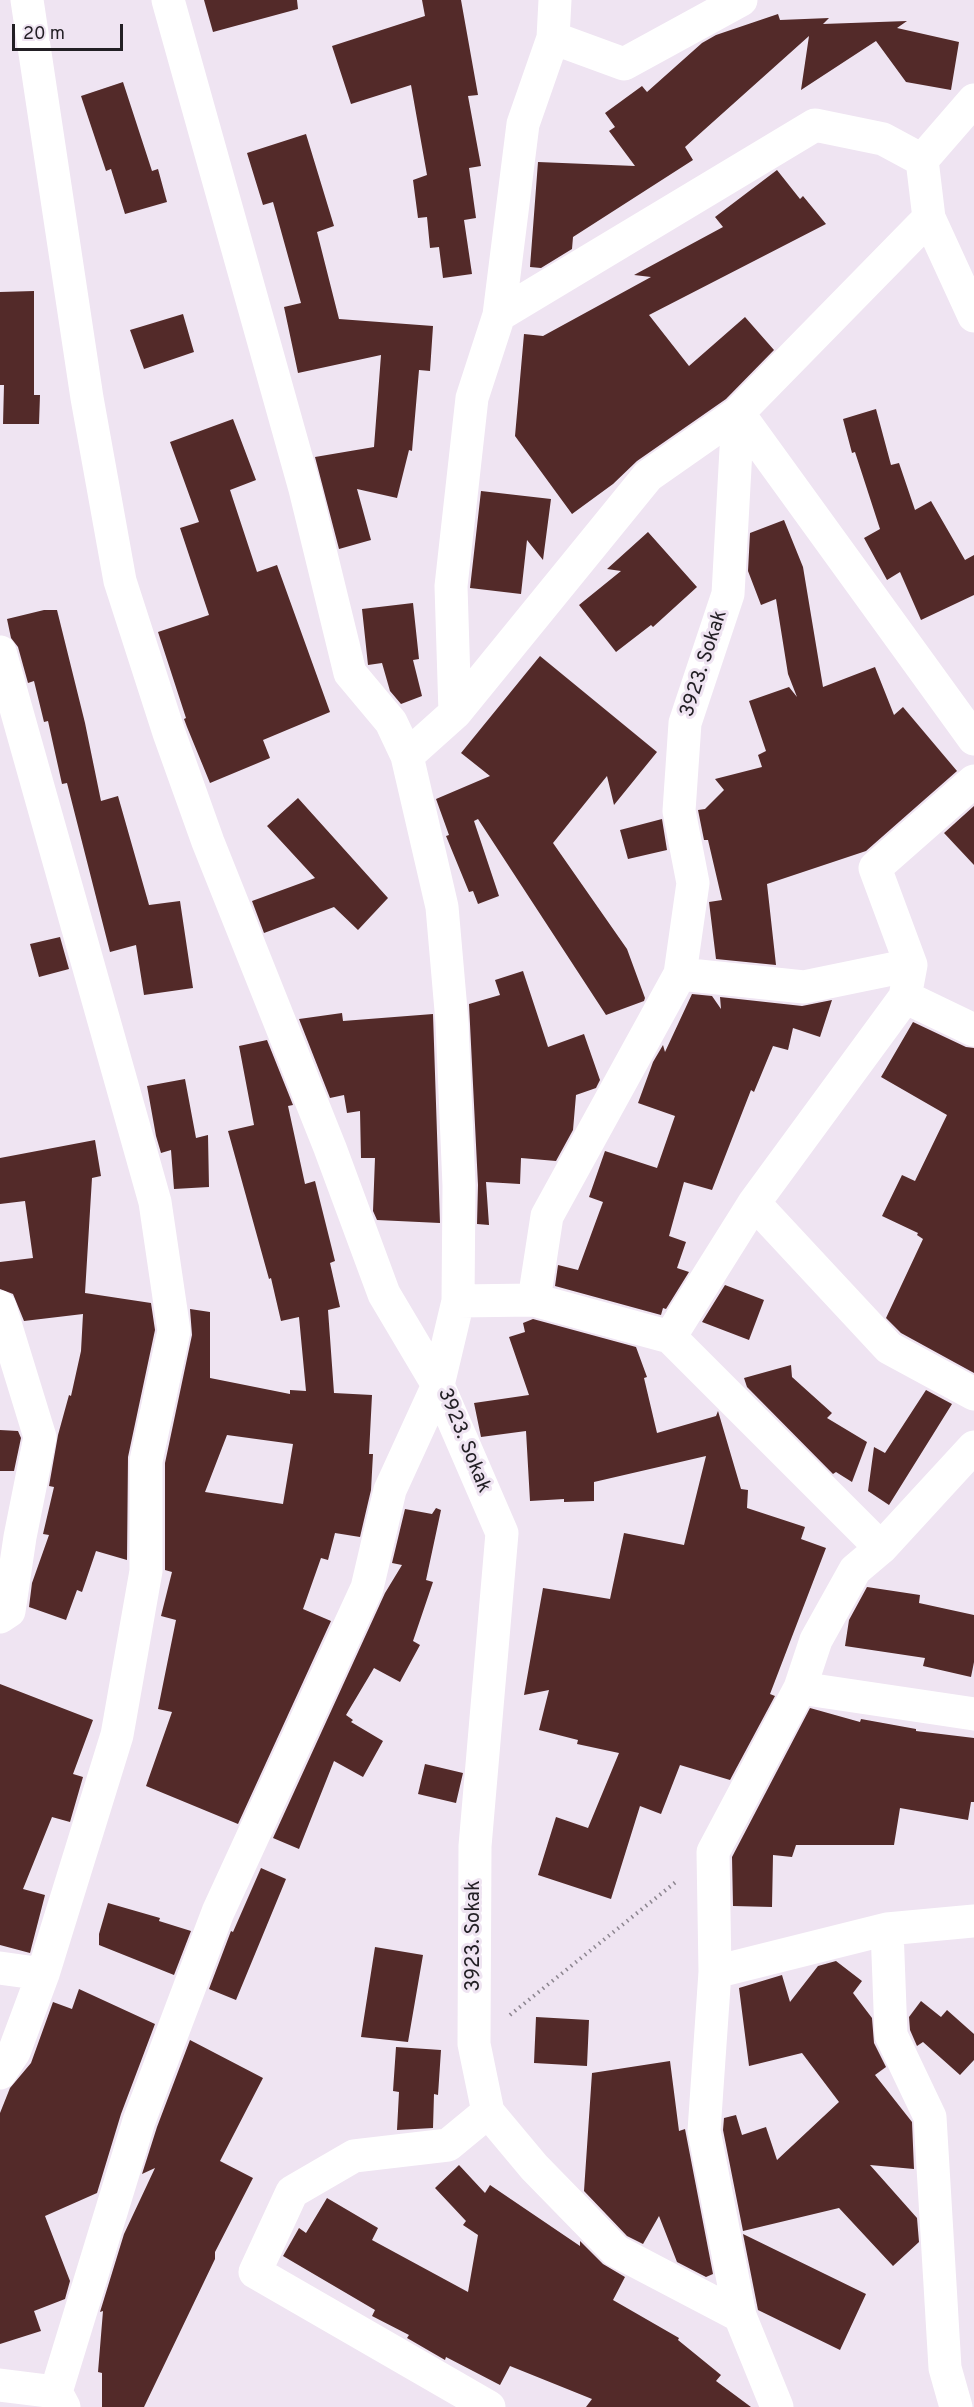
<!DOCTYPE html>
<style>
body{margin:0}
#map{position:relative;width:974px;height:2407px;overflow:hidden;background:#efe4f2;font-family:Overpass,sans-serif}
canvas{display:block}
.scale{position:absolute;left:12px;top:24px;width:111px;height:27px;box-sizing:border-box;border:3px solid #221f24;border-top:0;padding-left:8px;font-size:18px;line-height:21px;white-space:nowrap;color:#221f24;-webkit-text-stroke:4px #efe4f2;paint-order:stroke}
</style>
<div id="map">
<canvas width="974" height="2407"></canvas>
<div class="scale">20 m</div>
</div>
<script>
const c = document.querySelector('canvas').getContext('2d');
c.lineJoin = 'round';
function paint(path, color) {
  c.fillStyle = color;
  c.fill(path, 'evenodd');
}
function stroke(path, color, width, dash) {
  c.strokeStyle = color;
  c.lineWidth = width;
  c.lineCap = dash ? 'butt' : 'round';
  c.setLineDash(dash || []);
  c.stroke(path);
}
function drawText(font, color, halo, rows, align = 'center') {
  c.font = font + ' Overpass,sans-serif';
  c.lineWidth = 6;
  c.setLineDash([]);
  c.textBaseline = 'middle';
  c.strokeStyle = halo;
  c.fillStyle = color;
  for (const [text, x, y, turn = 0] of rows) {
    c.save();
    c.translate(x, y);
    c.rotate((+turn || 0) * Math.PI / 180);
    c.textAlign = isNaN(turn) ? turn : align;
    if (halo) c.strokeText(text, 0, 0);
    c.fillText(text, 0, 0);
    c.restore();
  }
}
paint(new Path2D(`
 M204 0H297L298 9 213 32Z
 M422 0H461L478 95 468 96 481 166 469 168 476 218 464 220 472 274 443 278 439 247 430 248 427 217 418 218 413 180 427 175 411 85 351 104 332 46 425 16Z
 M778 14 780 20 829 18 823 24 907 21 897 28 959 42 951 90 906 82 876 41 801 90 809 36 685 147 693 160 573 237 572 249 541 268 530 267 538 162 635 166 609 131 615 127 605 113 642 86 647 92 702 43 716 35Z
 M123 82 152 171 158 169 167 202 125 214 111 169 106 171 81 96Z
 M306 134 334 226 317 232 339 319 433 326 430 371 419 370 412 451 409 450 397 498 357 489 371 540 339 549 315 457 374 447 381 355 298 373 284 307 301 303 273 202 263 205 247 153Z
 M777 170 800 199 803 196 826 224 649 315 689 366 745 317 774 350 726 399 637 461 613 484 572 514 515 436 524 334 543 336 651 277 634 275 723 227 715 217Z
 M34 291V395H40L39 424H3L4 385H0V292Z
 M183 314 194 352 144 369 130 330Z
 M876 409 891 465 899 463 915 510 931 501 965 560 974 555V595L921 620 900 572 887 580 864 538 880 529 855 452 852 453 843 419Z
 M233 419 256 480 230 490 257 572 277 565 330 712 263 740 270 758 210 783 187 727 184 719 186 718 158 632 209 615 180 528 199 522 170 442Z
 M481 491 551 499 543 560 527 540 521 594 470 588Z
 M784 520 803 567 823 687 875 667 894 715 903 707 957 771 866 851 767 884 776 965 716 959 709 902 722 900 708 840H704L698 810 705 809 724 790 715 779 762 767 758 755 766 751 749 701 789 687 797 697 788 674 776 599 761 605 748 571 750 533Z
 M648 532 697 587 653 627 651 625 616 652 579 605 621 571 607 569Z
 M413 603 419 659 413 660 422 696 401 704 390 691 382 663 368 665 362 609Z
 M44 610H57L85 723 101 801 118 796 149 905 180 901 193 988 144 995 136 945 110 952 67 783 62 784 48 721 44 722 34 681 28 683 18 647 11 638 7 619Z
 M540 656 657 752 614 805 607 776 553 843 627 949 645 998 644 1001 606 1015 478 819 474 821 499 896 478 904 473 891 469 892 446 836 449 835 436 799 490 776 461 753Z
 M298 798 388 898 358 930 334 907 264 933 252 901 315 878 267 826Z
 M974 806V865L944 833Z
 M662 819 667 850 628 859 620 830Z
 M60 937 69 969 39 977 30 944Z
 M523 971 548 1047 584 1034 600 1080 596 1088 576 1095 573 1130 556 1161 521 1158 520 1184 486 1182 489 1225 477 1224 478 1185 469 1004 500 995 495 980Z
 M692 994 712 996 721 1009 720 997 802 1006 832 1000 820 1037 793 1028 788 1050 773 1046 754 1092 751 1090 712 1190 684 1182 669 1236 686 1242 677 1268 689 1272 666 1309 663 1308 661 1315 555 1286 558 1265 578 1270 603 1202 589 1197 605 1151 657 1168 675 1116 638 1103 653 1062 663 1045 665 1052Z
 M342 1013 343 1021 433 1014 440 1223 377 1220 373 1211 375 1158H361L360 1111 347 1113 344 1095 330 1098 299 1019Z
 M913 1022 966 1047 974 1048V1373L901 1333 886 1318 923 1239 917 1235 918 1233 882 1216 902 1175 915 1181 947 1115 881 1077Z
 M267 1040 293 1105 288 1106 305 1184 315 1181 335 1261 330 1263 340 1307 328 1310 334 1393 372 1395 369 1454H373L371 1490 360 1537 335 1533 328 1560 321 1558 303 1609 331 1621 238 1824 146 1786 172 1712 158 1709 176 1620 161 1616 172 1572 165 1570V1463L192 1335 190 1309 210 1312V1378L290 1394V1390L306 1391 299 1317 281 1321 271 1278 269 1279 228 1131 254 1125 239 1046ZM227 1435 293 1444 283 1504 205 1492Z
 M185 1079 196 1138 208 1135 209 1187 174 1189 171 1150 161 1153 156 1136 147 1086Z
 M95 1140 101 1176 92 1178 85 1293 151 1303 155 1330 128 1457 127 1560 96 1551 82 1592 77 1590 66 1620 29 1607 32 1583 49 1535 43 1534 54 1487 49 1486 58 1435 69 1395 71 1396 81 1351 83 1314 24 1321 13 1294 0 1289V1262L33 1258 25 1201 0 1204V1158Z
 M725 1285 764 1300 749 1340 702 1322Z
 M533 1319 636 1347 647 1377 644 1378 657 1433 716 1416 718 1411 741 1489 748 1490 747 1508 805 1527 801 1539 826 1548 770 1694 775 1696 730 1780 680 1765 661 1814 640 1806 611 1899 538 1875 556 1817 588 1828 619 1753 577 1744 578 1740 539 1730 549 1690 524 1695 543 1588 610 1599 624 1533 684 1545 706 1456 594 1482V1501L564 1502V1499L530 1501 526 1431 481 1437 474 1403 529 1395 509 1337 525 1332 523 1323Z
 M791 1365 792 1377 832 1413 827 1418 867 1442 852 1482 836 1472 833 1474 747 1387 744 1378Z
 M926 1390 952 1404 889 1505 868 1491 874 1447 885 1453Z
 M0 1430 18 1431 21 1438 14 1471H0Z
 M436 1508 441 1510 426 1580 433 1582 413 1641 420 1645 400 1682 374 1668 346 1715 353 1720 351 1722 383 1741 363 1777 334 1761 299 1849 273 1838 385 1593 402 1565 392 1563 405 1509 432 1514Z
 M867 1587 920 1595 919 1603 974 1615V1662L971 1677 923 1666 925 1658 845 1646 849 1620Z
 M0 1684 93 1720 73 1774 83 1777 70 1822 52 1817 23 1889 45 1895 30 1953 0 1945Z
 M810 1708 860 1722 861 1719 916 1729V1731L974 1738V1802H971L968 1820 900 1808 894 1845H796L792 1857 773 1855 772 1907 733 1906 732 1857Z
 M425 1764 463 1773 456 1803 418 1794Z
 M261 1868 286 1879 236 2000 209 1989 231 1931 233 1932Z
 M108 1903 160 1918 159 1921 191 1931 174 1975 99 1945V1934Z
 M375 1947 423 1955 408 2042 361 2037Z
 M836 1961 862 1981 853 1993 872 2018 874 2043 886 2067 875 2075 912 2122 914 2169 870 2165 917 2218 919 2242 893 2266 839 2208 743 2231 723 2130 724 2118 736 2115 742 2135 766 2127 777 2160 839 2102 802 2053 749 2066 739 1988 782 1975 790 2002 818 1966Z
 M79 1989 155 2024 121 2114 97 2193 45 2216 70 2281 65 2299 34 2311 41 2331 0 2344V2113L10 2088 31 2063 53 2002 72 2009Z
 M921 2001 941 2017 947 2010 974 2034V2060L960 2075 923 2042 917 2046 910 2030 909 2017Z
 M536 2017 589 2020 587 2066 534 2063Z
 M190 2040 263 2078 220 2161 253 2178 215 2252V2259L144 2407H102V2373L98 2372 103 2311 100 2312 124 2234 155 2168 142 2174 157 2127Z
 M396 2047 441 2050 438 2095 434 2094 433 2128 397 2130 399 2092 393 2091Z
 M670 2061 679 2131 685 2129 713 2274 706 2277 677 2262 659 2216 643 2244 627 2236 584 2191 592 2073Z
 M459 2165 485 2193 490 2185 580 2246V2241L603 2264 625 2277 613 2300 679 2338 678 2340 721 2375 716 2381 751 2407H586L592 2399 510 2366 500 2385 446 2357 445 2360 407 2338 409 2335 372 2316 375 2310 283 2256 299 2228 306 2233 327 2198 378 2228 372 2240 468 2292 478 2235 463 2225 466 2221 435 2188Z
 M743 2234 866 2294 840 2350 758 2310Z`), '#532a29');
stroke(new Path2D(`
 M510 2015 677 1881`), '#8d8690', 4, [1.5, 4.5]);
stroke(new Path2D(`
 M27 0 87 398 120 581 169 733 208 842 330 1148 384 1294 438 1385 390 1490 367 1588 218 1912 139 2121 56 2392 64 2407
 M168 0 305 489 350 673 391 722 407 756
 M555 0 553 38 624 64 741 0
 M929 218 974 316
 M499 315 815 125 883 139 922 160
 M0 652 155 1202 174 1331 146 1461V1571L117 1735 43 1974 14 2052 0 2073
 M455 713 648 476 738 413 974 739
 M680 974 804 987 911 965
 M905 997 911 965 875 868 974 781
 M754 1203 889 1348 974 1394
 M534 1300 670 1337 881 1548
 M458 1301 459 1186 452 1022 442 907 407 756 455 713 451 586 472 398 499 315 523 124 553 38
 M0 1307 40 1437 20 1537 9 1611 0 1617
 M670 1337 754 1203 905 997 974 1030
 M800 1688 974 1714
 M887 1929 891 2035 930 2117 945 2368 956 2407
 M0 1968 43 1974
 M715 1972 887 1929 974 1921
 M488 2112 448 2145 354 2156 292 2192 255 2272 489 2407
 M740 2316 616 2251 534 2167 488 2112 474 2044 475 1846 502 1533 438 1385 458 1301 534 1300 547 1216 680 974 693 883 679 811 685 723 728 594 738 413 929 218 922 160 974 100
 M0 2385 56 2392
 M777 2407 740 2316 704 2131 715 1972 713 1852 800 1688 816 1640 855 1570 881 1548 974 1447`), '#fff', 33);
drawText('20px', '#221f24', '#efe4f2', [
 ["3923. Sokak",705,664,-72],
 ["3923. Sokak",463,1441,68],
 ["3923. Sokak",475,1936,-90]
]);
</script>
